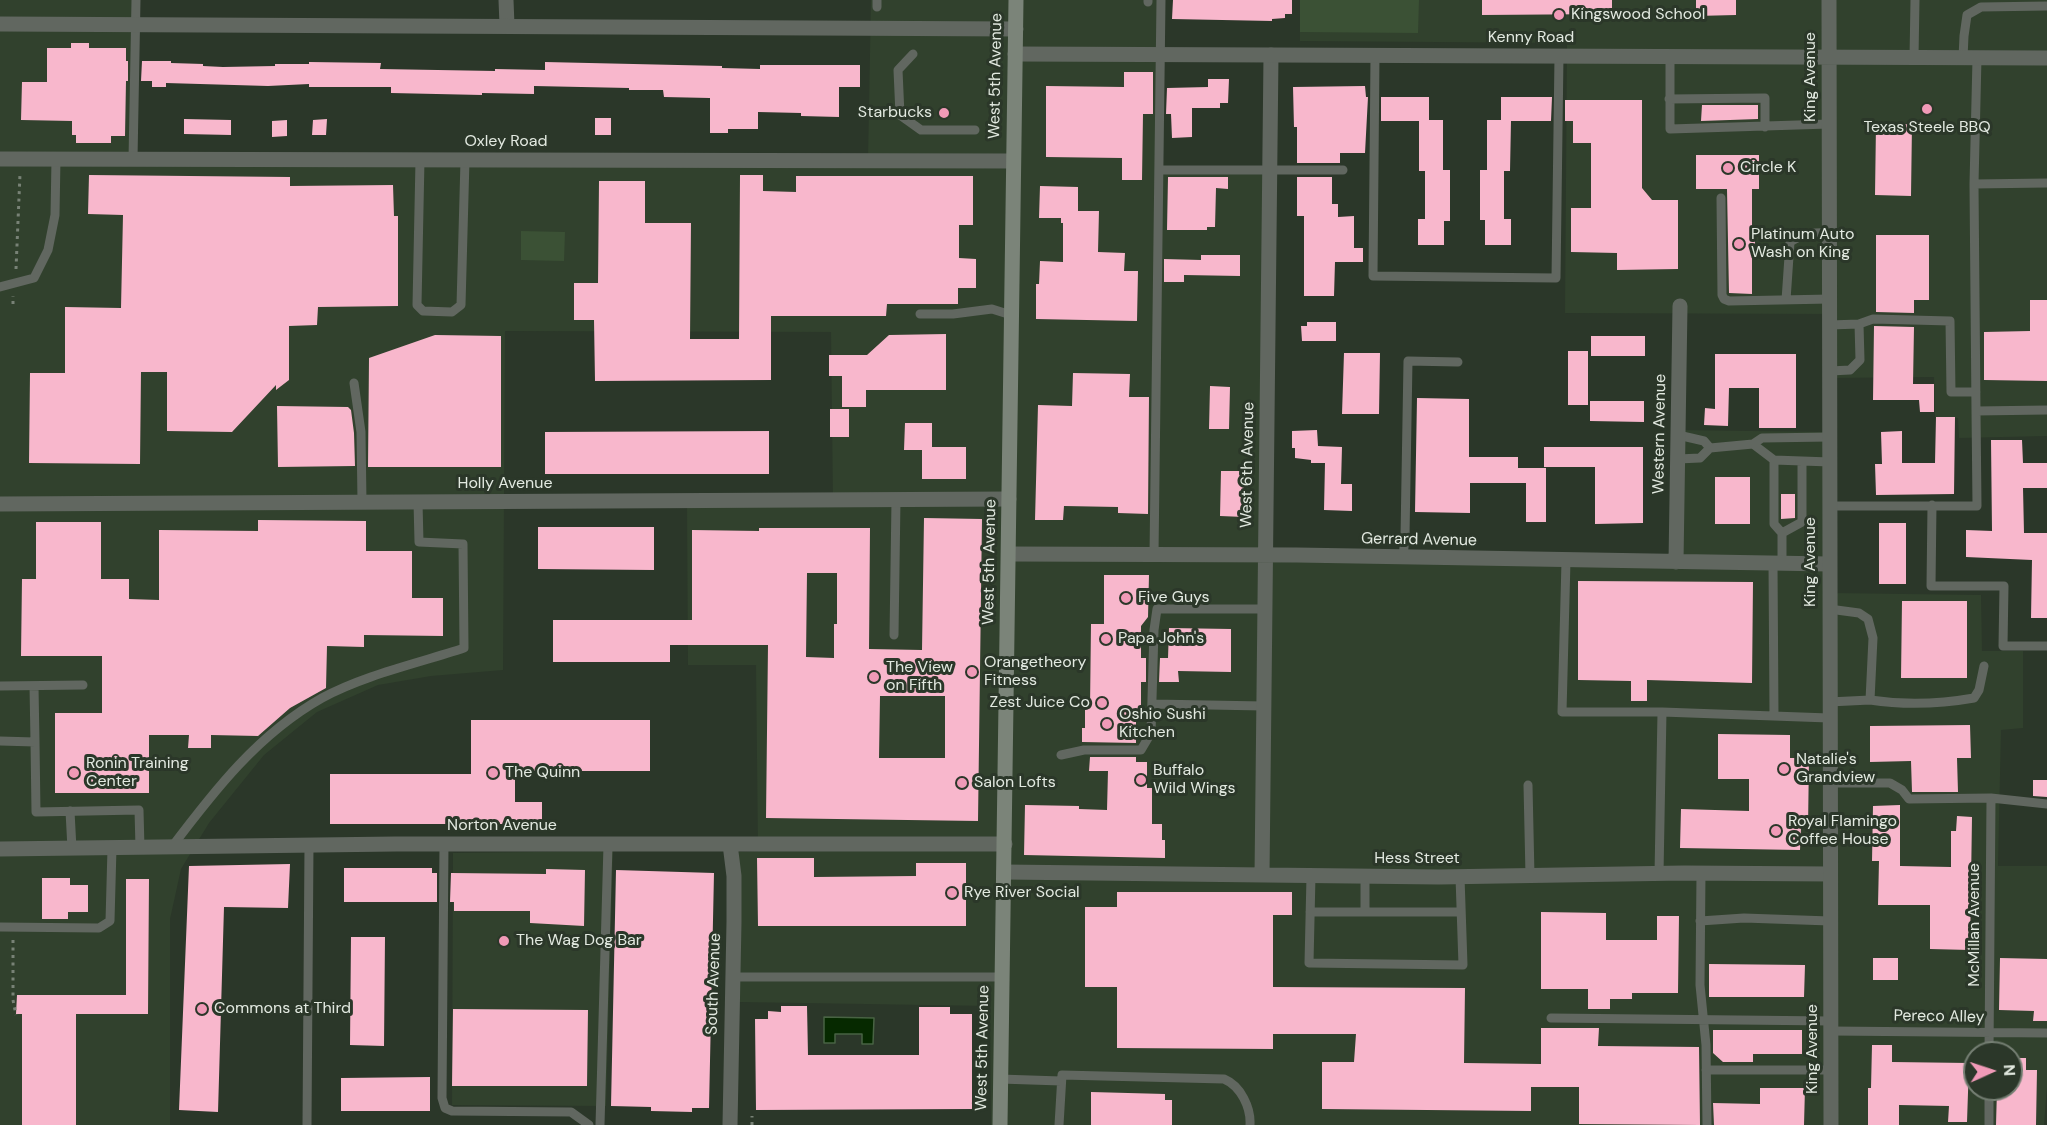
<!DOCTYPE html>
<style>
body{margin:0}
#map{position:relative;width:2047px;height:1125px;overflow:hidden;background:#2b3729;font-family:"DM Sans",sans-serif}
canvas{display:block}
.north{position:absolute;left:1963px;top:1041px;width:60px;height:60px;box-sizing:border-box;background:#2b3729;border:2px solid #747e72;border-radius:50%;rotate:87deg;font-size:16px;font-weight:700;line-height:24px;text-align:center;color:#e2e9e0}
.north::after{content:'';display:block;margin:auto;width:21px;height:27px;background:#f09ab7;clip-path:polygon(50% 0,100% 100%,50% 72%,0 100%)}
</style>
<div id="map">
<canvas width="2047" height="1125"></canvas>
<div class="north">N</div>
</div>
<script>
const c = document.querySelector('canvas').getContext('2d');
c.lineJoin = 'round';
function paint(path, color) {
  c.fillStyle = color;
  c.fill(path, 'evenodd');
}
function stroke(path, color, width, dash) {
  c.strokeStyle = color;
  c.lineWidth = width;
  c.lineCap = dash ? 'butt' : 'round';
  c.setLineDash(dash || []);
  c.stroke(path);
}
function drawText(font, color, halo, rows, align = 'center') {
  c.font = font + ' "DM Sans",sans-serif';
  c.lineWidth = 6;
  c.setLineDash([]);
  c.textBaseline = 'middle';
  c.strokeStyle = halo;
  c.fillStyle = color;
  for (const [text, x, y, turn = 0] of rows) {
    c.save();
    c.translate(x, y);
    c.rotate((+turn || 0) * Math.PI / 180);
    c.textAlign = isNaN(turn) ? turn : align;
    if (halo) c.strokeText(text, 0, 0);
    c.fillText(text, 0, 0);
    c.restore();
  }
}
paint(new Path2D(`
 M0 0H138L135 160H868L871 0H1159L1158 169 1273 171 1268 555 1678 559 1677 430 1829 432 1831 593 1981 595 1982 651H2023V728L2001 730 1998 866H2047V1087L2044 1125H991L990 1006 739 1002V852L758 851 756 665H688L687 507 833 505 831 332 505 331 503 670 431 676 378 685 317 712 264 755 209 823 181 869 170 919V1125H0ZM1975 1053H2011V1089H1975Z
 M1300 0H2047V436L1959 438 1958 418 1935 417 1934 377 1829 378 1828 314 1565 313 1567 43 1300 41Z
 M613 851 606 1106 452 1105 453 853Z`), '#31412d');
paint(new Path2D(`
 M1300 0H1419L1418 33 1300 32Z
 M521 231 565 232 564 261 521 260Z`), '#3b5135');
const water = new Path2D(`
 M824 1017 874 1018 873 1044H862V1034H835V1043H824Z`);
paint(water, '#062900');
stroke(water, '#486343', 1.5);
paint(new Path2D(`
 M1173 0H1292V14H1285V18L1272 19V21L1172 19Z
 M1482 0H1612V14L1482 15Z
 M1696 0H1736V15L1696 16Z
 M71 43H89V48H126V61H128V81H126L125 136H111V143H76V135H72V121L21 120 22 82H47V48H71Z
 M142 61H171V63L203 64V66L223 67 275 66V64H309V62L381 63 380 69 495 71V69L545 70V62L722 66V68L760 69V65H860V87H839V117L801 116V113L758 112V129H728V133H710V98L664 97 663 90H629V88L534 86V94L482 93V95L391 93V87H309V84L268 86 166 83V87H152V81H141Z
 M1124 72H1153V114H1143L1142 180H1122V158L1046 157V86L1124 87Z
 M1208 79H1229L1228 103H1220V108H1192V137L1172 138 1171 114H1166L1167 88 1208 87Z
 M1365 86 1366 97H1368L1365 153H1340V163H1297V127H1294L1293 87Z
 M1381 97H1429V120H1443V170H1450V221H1444V245H1418V219H1425V171H1419V121H1381Z
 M1501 97H1552L1551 121H1511L1510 171H1504V219H1511V245H1485V220H1480V170H1487V120H1501Z
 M1565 100H1642V188L1652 200H1678V269L1617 270V253L1571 252V208H1591V143H1573V121H1565Z
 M1702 105H1758V119L1701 121Z
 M595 118H611V135H595Z
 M184 119 231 120V135L184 134Z
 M327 119 326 135H312L313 120Z
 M287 120V136L272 137V121Z
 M1876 124H1912L1911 196 1875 195Z
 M1696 155H1759V189H1752V235H1755V252H1752V294L1729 293 1727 189H1696Z
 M89 175 290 177V186L393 185 394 216H398V306L318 307 317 325 289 326V380L276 390V385L232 432 167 431V372H141L140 464 29 463 30 373H65V307L121 308 123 215 88 214Z
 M740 175H763V191L796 192V176H973V225H959V258L976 259V288H958V304H887L886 316H771V380L595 381 594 320H574V283H598L599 181H645V223H691L690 339H739Z
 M1168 177H1228V189L1216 188 1215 227H1207V230H1167Z
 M1297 177H1332V204H1338V217L1354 216V248H1363V262H1335L1334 296H1304V216H1297Z
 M1040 186 1078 187V211H1099L1098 252 1125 253 1124 271H1138L1137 321 1036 319V284H1039L1040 261 1063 262V223H1061V218H1039Z
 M1876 235H1929V300H1914V313L1876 312Z
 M1201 255H1240V276L1184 275V282H1164V259L1201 260Z
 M2030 300H2047V381L1984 380V332L2030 331Z
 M1307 322H1336V341H1302L1301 326H1307Z
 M1874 326 1914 327 1913 384H1934V412H1920L1919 400H1873Z
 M946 334V390H866V407H842V376H829V355H867L889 335Z
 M435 335 501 336V467H368L369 358Z
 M1591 336H1645V356H1591Z
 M1568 351H1588V405H1568Z
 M1344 353H1380L1379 414H1342Z
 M1715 354H1796V428H1759V388H1729L1728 426 1704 425 1705 408 1715 409Z
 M1073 373 1130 374 1129 397H1149L1148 514 1118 513V507L1064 506 1063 520H1035L1038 405 1072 406Z
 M1210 386 1230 387 1229 429H1209Z
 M1417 398 1469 399V457H1518V468H1546V522H1526V483H1470V513L1415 512Z
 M1590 401H1644V422L1590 421Z
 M277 406 348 407 351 410 354 433 355 466 278 467Z
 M830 409H849V437H830Z
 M1936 417H1955L1954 494 1876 495 1875 464H1882L1881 432 1902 431V463H1935Z
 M905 423H932V447H966V479H922V450H904Z
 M1317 430 1318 446 1342 447 1341 484H1352V511L1324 510 1325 463H1311V460L1295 458V448H1292V431Z
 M769 431V474H545V432Z
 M1991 440H2022L2023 463H2047V488H2023L2024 533H2047V618H2031L2032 560 1966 557V530L1992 531Z
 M1544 447H1643V523L1595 524V467H1544Z
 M1221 471H1245L1244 517 1220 516Z
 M1715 477H1750V524H1715Z
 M1781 494H1795V518L1781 519Z
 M924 518 982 519 978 821 766 818 768 645H670V662H553V620H692V530L759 531V528H870L869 649 922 650ZM807 573H837V624H834V658L806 657ZM880 696H945V758H879Z
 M258 520 366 521V551H412V598H443V636L364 635V647L327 646 326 688 290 708 258 736 211 735V748H188L189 735H149V793H55V713H102V656H21L22 579H36V522H101V579H129V599L159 600V530L258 531Z
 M1879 523H1906V584H1879Z
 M538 527H654V570L538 569Z
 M1104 575H1149L1148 617 1141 626V658H1146V682H1141V712H1136V743L1082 742V728H1085V708H1090L1091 624H1104Z
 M1578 581 1753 582 1752 683 1647 680V701H1631V681L1578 680Z
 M1902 601H1967V678H1901Z
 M1169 628 1231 629V672L1178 671 1179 682H1159L1160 658H1168Z
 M471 720H650V771H515V802H542V824H330V774H471Z
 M1970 725 1971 758H1957L1958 792H1912L1911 761 1870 762V726Z
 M1718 734 1790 735V758H1809L1808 828H1801L1800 850 1680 848 1681 809 1749 811V779H1718Z
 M1090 757H1136V762H1147V788H1152V824H1162V840H1165V858L1024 855 1025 805 1079 806V809L1107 810 1108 771H1089Z
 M2033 780H2047V797L2033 796Z
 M1900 805V866L1951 867V831H1956L1957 816 1972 817 1970 950 1930 949V905H1878L1879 861H1872L1873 806Z
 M757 858H814V877L916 876V863H966V926H758Z
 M290 864 288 908 224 907 218 1112 179 1110 189 866Z
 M344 868H432V873H437V902H344Z
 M546 869 585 870 584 926 530 923V911H454V902H450L451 873 546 874Z
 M616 870 714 873 709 1108H692V1112L651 1111V1107L611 1106Z
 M42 878H70V885H88V912H68V919H42Z
 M126 879H149L148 1014H76V1125H22V1014H16L17 995H126Z
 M1117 892H1292V915H1273V987L1465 988 1464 1063 1541 1064V1028H1599L1598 1046 1699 1047 1700 1125 1579 1124V1087H1531V1111L1322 1109V1062H1354L1356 1034H1273V1049L1117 1048V987H1085V907H1117Z
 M1541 912 1606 913V940H1657V916H1679L1678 993H1632V999H1610V1009H1588V989H1541Z
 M351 937H385L384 1046 350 1045Z
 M1873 958H1898V980H1873Z
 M2000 958 2047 959V1021H2033L2034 1011 1999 1010Z
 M1709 964 1805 965 1804 997H1709Z
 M781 1006H807L808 1055H919V1007H950V1014H972V1109L756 1110 755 1019H768V1011L781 1012Z
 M453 1009 588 1010 587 1086H452Z
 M1713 1030H1802V1054H1753V1062H1723L1713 1053Z
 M1872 1045H1892V1062L1969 1063 1967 1122H1948L1949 1106 1899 1105V1125H1868V1088H1871Z
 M2011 1058H2026V1070H2037L2036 1125H1996L1997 1089H2011Z
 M430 1077V1111H341V1078Z
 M1760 1088H1805L1804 1125H1714L1713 1103 1760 1104Z
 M1091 1092 1165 1094V1100H1172V1125H1091Z`), '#f8b7cc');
stroke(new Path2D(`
 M16 269 20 174
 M13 304V296
 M13 940V1000L16 1015
 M752 1125V1116`), '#788276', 3, [3, 4.5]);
stroke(new Path2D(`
 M1148 2V0
 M877 7V0
 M913 54 898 70 900 115 921 130H975
 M1375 55 1373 276 1556 278 1559 56
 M1670 57V129L1829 124
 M1914 58 1915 0
 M1963 58 1964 36 1967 15 1981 7 2047 6
 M1977 58 1974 184 2047 183
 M1669 99 1765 98V127
 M133 159 136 0
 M420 160 417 305 423 311 452 312 461 305 465 160
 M1159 170H1343
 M1974 184 1976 411
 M1721 198 1722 295 1724 299 1729 301 1830 299
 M0 287 34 278 48 250 55 215 56 159
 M1786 300 1790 242C1804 233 1814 232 1830 233
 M920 314H953L992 309 1011 315
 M1830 325 1859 324 1873 319 1950 321 1951 392H1976
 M1830 371 1850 370 1860 360 1859 324
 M354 383 361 432 362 502
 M1678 435 1704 441 1710 448
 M1753 444 1762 438 1830 437
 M1678 459 1700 458 1710 448 1753 444 1774 460
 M1932 505 1931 586H2004L2003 646H2047
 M1829 506H1977L1976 411 2047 410
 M1782 533 1802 522V462
 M1154 555 1161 0
 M1403 558 1405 536 1408 361 1458 362
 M1566 561 1562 712H1662
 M1773 563 1774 716
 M1782 563V533L1774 524V460L1830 462
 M1829 609 1859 613 1868 619 1873 638 1870 700 1829 702
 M894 635 896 500
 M0 686 83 685
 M34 686 35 742
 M1870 700C1903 705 1940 704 1974 698L1979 690 1984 666
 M1153 704 1264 706
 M0 741 35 742 36 812 139 810 140 848
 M1061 755 1084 750H1141L1151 733 1154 630 1157 609H1265
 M1830 783H1890L1902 790 1909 799 1991 798 2047 804
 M1528 785 1530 876
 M70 811 72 849
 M444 844 442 1098 445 1108 452 1111 571 1112 589 1125
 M171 848C214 791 258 734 322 698 364 675 419 663 464 648L463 544 419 542 418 502
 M1701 873 1700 985 1706 1045 1707 1125
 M1659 874 1662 712 1829 718
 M1311 876 1309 963 1463 965 1460 877
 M1365 876V912H1461
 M1310 912H1365
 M1700 921 1744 918 1830 921
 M0 927 99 928 110 921 112 848
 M732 977H1002
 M1551 1018 1831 1021
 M1831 1031 2047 1033
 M1989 1053 1991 798
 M1706 1070H1831
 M1000 1079 1061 1081
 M1989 1089V1125
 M307 1125 309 845
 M600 1125 608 845
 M1059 1125 1062 1075 1224 1079C1241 1086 1251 1108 1250 1125`), '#616760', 9);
stroke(new Path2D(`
 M506 0 507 25
 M0 159 1012 161
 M0 504 1009 499
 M1009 554 1297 555 1829 564
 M1676 562 1680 306
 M0 849 396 844H1005
 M1004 872 1439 877 1684 873 1830 874
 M1262 875 1271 55
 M730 1125 734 922V876L730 844`), '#616760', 15);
stroke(new Path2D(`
 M1829 0 1831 1125
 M0 24 1016 29
 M1015 54 2047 58`), '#616760', 15);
stroke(new Path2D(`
 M1000 1125 1016 0`), '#7b8479', 15);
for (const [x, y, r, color] of [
 [1559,15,6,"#f09ab7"],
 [1927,109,6,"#f09ab7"],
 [944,113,6,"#f09ab7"],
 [1728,168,6,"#f09ab7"],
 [1739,244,6,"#f09ab7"],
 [1126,598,6,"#f09ab7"],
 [1106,639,6,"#f09ab7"],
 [972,672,6,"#f09ab7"],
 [874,677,6,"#f09ab7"],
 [1102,703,6,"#f09ab7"],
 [1107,724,6,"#f09ab7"],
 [1784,769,6,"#f09ab7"],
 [74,773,6,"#f09ab7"],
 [493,773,6,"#f09ab7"],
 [1141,780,6,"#f09ab7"],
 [962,783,6,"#f09ab7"],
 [1776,831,6,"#f09ab7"],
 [952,893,6,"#f09ab7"],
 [504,941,6,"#f09ab7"],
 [202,1009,6,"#f09ab7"]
]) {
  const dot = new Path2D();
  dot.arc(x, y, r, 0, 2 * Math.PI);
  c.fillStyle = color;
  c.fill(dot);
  stroke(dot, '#2b3729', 2);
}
drawText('16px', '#e2e9e0', '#2b3729', [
 ["Kingswood School",1571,15],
 ["Starbucks",932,113,"right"],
 ["Texas Steele BBQ",1927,128,"center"],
 ["Circle K",1740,168],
 ["Platinum Auto",1751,235],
 ["Wash on King",1751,253],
 ["Five Guys",1138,598],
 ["Papa John's",1118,639],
 ["Orangetheory",984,663],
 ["Fitness",984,681],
 ["The View",886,668],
 ["on Fifth",886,686],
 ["Zest Juice Co",1090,703,"right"],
 ["Oshio Sushi",1119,715],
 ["Kitchen",1119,733],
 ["Natalie's",1796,760],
 ["Grandview",1796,778],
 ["Ronin Training",86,764],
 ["Center",86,782],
 ["Buffalo",1153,771],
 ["Wild Wings",1153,789],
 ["The Quinn",505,773],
 ["Salon Lofts",974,783],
 ["Royal Flamingo",1788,822],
 ["Coffee House",1788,840],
 ["Rye River Social",964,893],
 ["The Wag Dog Bar",516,941],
 ["Commons at Third",214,1009]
], 'left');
drawText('16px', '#e2e9e0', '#2b3729', [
 ["Kenny Road",1531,38],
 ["West 5th Avenue",996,76,-89],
 ["King Avenue",1811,77,-90],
 ["Oxley Road",506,142],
 ["Western Avenue",1660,434,-89],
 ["West 6th Avenue",1248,465,-89],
 ["Holly Avenue",505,484],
 ["Gerrard Avenue",1419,540,1],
 ["West 5th Avenue",990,562,-89],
 ["King Avenue",1811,562,-90],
 ["Norton Avenue",502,826],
 ["Hess Street",1417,859],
 ["McMillan Avenue",1975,925,-90],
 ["South Avenue",714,984,-88],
 ["Pereco Alley",1939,1017,1],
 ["West 5th Avenue",983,1048,-89],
 ["King Avenue",1813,1049,-90]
]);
</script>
